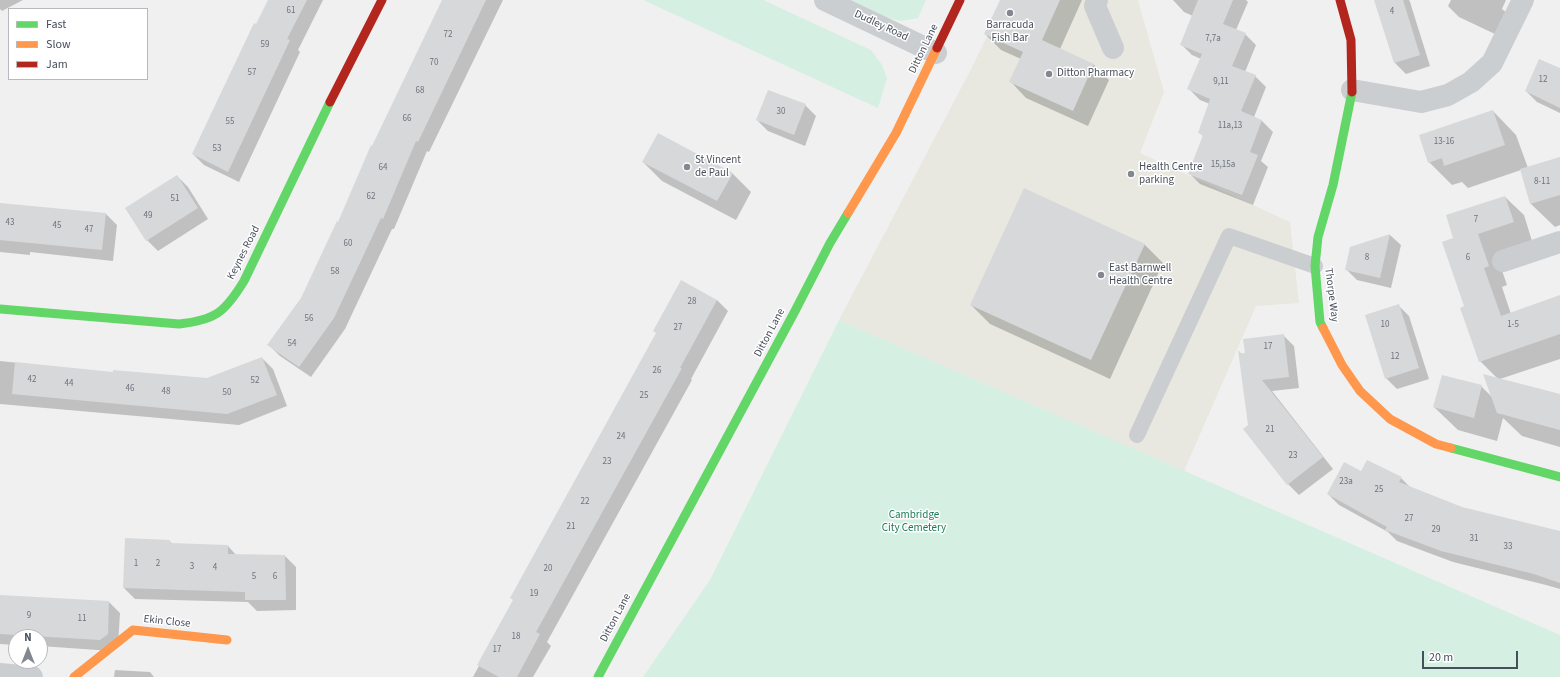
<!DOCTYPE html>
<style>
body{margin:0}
#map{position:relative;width:1560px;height:677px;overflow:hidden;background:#f0f0f0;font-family:"Source Sans 3",sans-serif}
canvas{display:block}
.legend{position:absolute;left:8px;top:8px;width:140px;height:72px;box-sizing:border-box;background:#fff;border:1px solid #b6b9be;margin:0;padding:5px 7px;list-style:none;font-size:12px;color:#484f5c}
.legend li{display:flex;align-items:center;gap:8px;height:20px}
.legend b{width:20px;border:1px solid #b6b9be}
.north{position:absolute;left:8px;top:629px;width:40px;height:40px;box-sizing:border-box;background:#fff;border:1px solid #b6b9be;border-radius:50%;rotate:0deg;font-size:11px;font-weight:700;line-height:16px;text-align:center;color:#484f5c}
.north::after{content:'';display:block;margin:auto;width:14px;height:18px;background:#838790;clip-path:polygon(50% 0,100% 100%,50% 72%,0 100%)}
.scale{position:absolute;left:1422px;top:651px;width:96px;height:18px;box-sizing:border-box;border:2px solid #484f5c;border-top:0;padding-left:5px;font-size:12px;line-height:14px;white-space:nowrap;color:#484f5c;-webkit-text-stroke:3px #fff;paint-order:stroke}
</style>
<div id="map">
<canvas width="1560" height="677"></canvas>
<ul class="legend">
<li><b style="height:5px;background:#63d668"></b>Fast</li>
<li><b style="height:5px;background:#ff974d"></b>Slow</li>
<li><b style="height:5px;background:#b3261e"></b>Jam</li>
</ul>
<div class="north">N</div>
<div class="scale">20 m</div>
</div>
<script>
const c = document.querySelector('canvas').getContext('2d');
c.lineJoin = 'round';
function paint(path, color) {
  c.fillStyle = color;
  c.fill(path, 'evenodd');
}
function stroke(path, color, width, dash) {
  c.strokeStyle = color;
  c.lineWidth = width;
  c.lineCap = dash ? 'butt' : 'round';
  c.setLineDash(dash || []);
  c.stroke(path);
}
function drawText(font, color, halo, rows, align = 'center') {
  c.font = font + ' "Source Sans 3",sans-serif';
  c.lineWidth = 3;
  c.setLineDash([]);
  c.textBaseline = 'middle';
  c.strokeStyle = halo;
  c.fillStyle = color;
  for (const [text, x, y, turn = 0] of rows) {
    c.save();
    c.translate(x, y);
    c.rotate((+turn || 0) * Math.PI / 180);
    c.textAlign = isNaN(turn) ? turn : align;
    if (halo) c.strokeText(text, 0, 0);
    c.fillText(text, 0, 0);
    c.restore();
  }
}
paint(new Path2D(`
 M1005 0H1138L1164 92 1140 153 1290 222 1299 303 1256 306 1184 471 839 320 970 71Z`), '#e8e8e0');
paint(new Path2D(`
 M643 0H763L871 50 882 65 887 78 878 108Z
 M849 0H926L918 18 901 21 884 17Z
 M839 320 1560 635V677H643L710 580Z`), '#d5efe3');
paint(new Path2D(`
 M0 0H23L2 11 0 9Z
 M269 0H323L298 50 300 52 239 182 204 165 193 154Z
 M445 0H503L429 152 427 151 394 229H392L345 329 311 377 280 356 269 345 302 298 339 223 373 147Z
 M1001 0H1082L1060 49 1094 65 1109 80 1088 126 1026 98 1011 82 1021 59 1001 50 985 34Z
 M1173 0H1246L1248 2 1236 30 1245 34 1256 45 1245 72 1255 76 1266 87 1254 117 1262 121 1273 132 1261 161 1268 167 1253 205 1200 184 1189 173 1204 137 1199 132 1210 104 1200 100 1189 89 1201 59 1192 55 1181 44 1193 16 1184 12Z
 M1375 0H1409L1410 2 1430 66 1406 74 1395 63Z
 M1451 0H1506L1502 9 1507 13 1497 35 1459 17 1448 6Z
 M1560 69V113L1537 102 1526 91Z
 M805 105 816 116 805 146 768 131 757 120Z
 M1493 111 1516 135 1528 168 1560 158V225L1555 227 1531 204 1521 170 1468 188 1462 182 1452 185 1429 162Z
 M643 162 732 173 751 192 736 220 662 181Z
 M177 176 188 187 208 219 158 251 147 240Z
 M1505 197 1524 215 1532 241 1496 253 1507 285 1502 287 1511 314 1560 296V359L1500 379 1560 401V447L1522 436 1503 418 1497 441 1458 430 1434 407 1481 386 1493 398 1498 379 1480 361 1465 307 1454 239Z
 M0 204 106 214 117 225 113 261 30 252V255L0 252Z
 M1390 235 1401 245 1391 288 1357 280 1346 269 1351 248Z
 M1144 244 1163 263 1110 379 990 324 971 305Z
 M717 300 728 311 691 379 692 380 547 642 551 646 533 677H473L657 334Z
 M1398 305 1409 316 1429 379 1397 389 1386 378Z
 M1283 335 1294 346 1299 388 1272 391 1333 469 1299 495 1288 484 1249 426 1246 354Z
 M262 358 273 369 287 406 239 425 0 404V361L114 373 207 379Z
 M1362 472 1401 478 1411 488 1462 508 1560 534V589L1546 585 1453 562 1397 541 1388 532 1339 505 1328 494Z
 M169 541 173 544 228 546 236 555 285 556 296 567V610L257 611 248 602 135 599 124 588Z
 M0 596 109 602 120 613 118 645 112 651 40 646V637H16V645L0 644Z
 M115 670 150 672 154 677H114Z`), '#0003');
paint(new Path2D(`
 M268 0H307L287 39 290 40 228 172 192 154 254 23 256 24Z
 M442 0H486L418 142 416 141 383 219 381 218 334 318 299 367 267 345 301 298 337 221 338 222 371 145 372 146Z
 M1000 0H1060L1042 40 1094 64 1073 111 1009 82 1023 52 984 34Z
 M1198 0H1233L1223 24 1246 33 1232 66 1256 75 1241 111 1262 120 1250 152 1258 155 1242 195 1188 174 1203 135 1198 133 1210 99 1187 89 1202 54 1180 45Z
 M1374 0H1403L1420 55 1394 63Z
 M1539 59 1560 68V108L1525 91Z
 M768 90 806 104 794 135 756 120Z
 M1493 110 1505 145 1444 166 1442 158 1428 163 1419 135Z
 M658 133 733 173 717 201 642 162Z
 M1560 157V195L1530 204 1520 169Z
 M177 175 198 208 146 241 125 208Z
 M1024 188 1145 244 1091 360 970 305Z
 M1505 196 1514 222 1478 234 1489 266 1484 268 1501 316 1560 295V334L1479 362 1460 308 1464 306 1442 242 1453 238 1446 215Z
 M0 203 106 213 102 250 0 240Z
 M1390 234 1380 278 1345 270 1350 247Z
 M681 280 717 300 680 368H682L536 632 540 634 517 677H499L477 665 513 600 510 598 656 333 653 331Z
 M1399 304 1419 368 1385 379 1365 315Z
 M1284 334 1289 377 1262 380 1323 457 1287 485 1243 429 1248 425 1238 350 1241 353H1245L1243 339Z
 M262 357 277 395 227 414 12 394 15 362 113 372V370L207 378Z
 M1483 374 1560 394V430L1497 413Z
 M1442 375 1482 385 1474 418 1433 407Z
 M1367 460 1402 477 1399 482 1462 507 1560 531V583L1534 574 1441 551 1385 530 1387 527 1327 494 1344 462 1361 471Z
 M125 538 170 540V543L228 545V554L285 555 286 600H245V592L123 588Z
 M0 595 109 601 108 634 100 640 0 634Z`), '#d7d8da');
stroke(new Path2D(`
 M1137 435 1229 236 1315 266`), '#cbced1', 16);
stroke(new Path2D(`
 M825 0 936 53
 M1097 0 1095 6 1113 48
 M1352 90 1421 102 1448 95 1471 82 1492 63 1523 0
 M1503 261 1560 242
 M0 674 32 677`), '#cbced1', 22);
stroke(new Path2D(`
 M0 309 179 324C216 320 225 312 244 281L330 102
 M1323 328 1320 322 1315 266 1318 237 1333 185 1352 92
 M1451 448 1560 477
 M598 677 795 311 830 243 848 213`), '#63d668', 9);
stroke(new Path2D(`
 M848 213 896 133 937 48
 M1323 328 1342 365 1360 391 1390 419 1436 444 1451 448
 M74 677 133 630 227 640`), '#ff974d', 9);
stroke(new Path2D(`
 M1340 0 1351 40 1352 92
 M937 48 960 0
 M330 102 382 0`), '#b3261e', 9);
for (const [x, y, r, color] of [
 [1010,13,4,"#838790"],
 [1049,74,4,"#838790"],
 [687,167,4,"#838790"],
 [1131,174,4,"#838790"],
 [1101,275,4,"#838790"]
]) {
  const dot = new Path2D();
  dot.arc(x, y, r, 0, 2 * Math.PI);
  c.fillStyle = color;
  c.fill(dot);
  stroke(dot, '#fff', 1.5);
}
drawText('9px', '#6d737d', null, [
 ["61",291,11],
 ["4",1392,12],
 ["72",448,35],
 ["7,7a",1213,39],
 ["59",265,45],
 ["70",434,63],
 ["57",252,73],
 ["12",1543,80],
 ["9,11",1221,82],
 ["68",420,91],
 ["30",781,112],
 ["66",407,119],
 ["55",230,122],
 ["11a,13",1230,126],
 ["13-16",1444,142],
 ["53",217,149],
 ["15,15a",1223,165],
 ["64",383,168],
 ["8-11",1542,182],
 ["62",371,197],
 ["51",175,199],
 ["49",148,216],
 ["7",1476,220],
 ["43",10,223],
 ["45",57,226],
 ["47",89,230],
 ["60",348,244],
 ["8",1367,258],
 ["6",1468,258],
 ["58",335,272],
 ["28",692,302],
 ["56",309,319],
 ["10",1385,325],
 ["1-5",1513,325],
 ["27",678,328],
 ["54",292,344],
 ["17",1268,347],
 ["12",1395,357],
 ["26",657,371],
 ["42",32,380],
 ["52",255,381],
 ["44",69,384],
 ["46",130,389],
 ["48",166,392],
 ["50",227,393],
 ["25",644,396],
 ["21",1270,430],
 ["24",621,437],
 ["23",1293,456],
 ["23",607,462],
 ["23a",1346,482],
 ["25",1379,490],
 ["22",585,502],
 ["27",1409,519],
 ["21",571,527],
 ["29",1436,530],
 ["31",1474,539],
 ["33",1508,547],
 ["1",136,564],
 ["2",158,564],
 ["3",192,567],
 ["4",215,568],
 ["20",548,569],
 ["5",254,577],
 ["6",275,577],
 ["19",534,594],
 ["9",29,616],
 ["11",82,619],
 ["18",516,637],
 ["17",497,650]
]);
drawText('11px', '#484f5c', '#fff', [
 ["Dudley Road",881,26,25],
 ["Ditton Lane",924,49,-64],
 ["Keynes Road",244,253,-63],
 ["Thorpe Way",1331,295,83],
 ["Ditton Lane",770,333,-62],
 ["Ditton Lane",616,618,-62],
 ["Ekin Close",167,622,6]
]);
drawText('11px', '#484f5c', '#fff', [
 ["Barracuda",1010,26,"center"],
 ["Fish Bar",1010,39,"center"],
 ["Ditton Pharmacy",1057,74],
 ["St Vincent",695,161],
 ["de Paul",695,174],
 ["Health Centre",1139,168],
 ["parking",1139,181],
 ["East Barnwell",1109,269],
 ["Health Centre",1109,282]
], 'left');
drawText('11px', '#1a7b5a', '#fff', [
 ["Cambridge",914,516],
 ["City Cemetery",914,529]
]);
</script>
